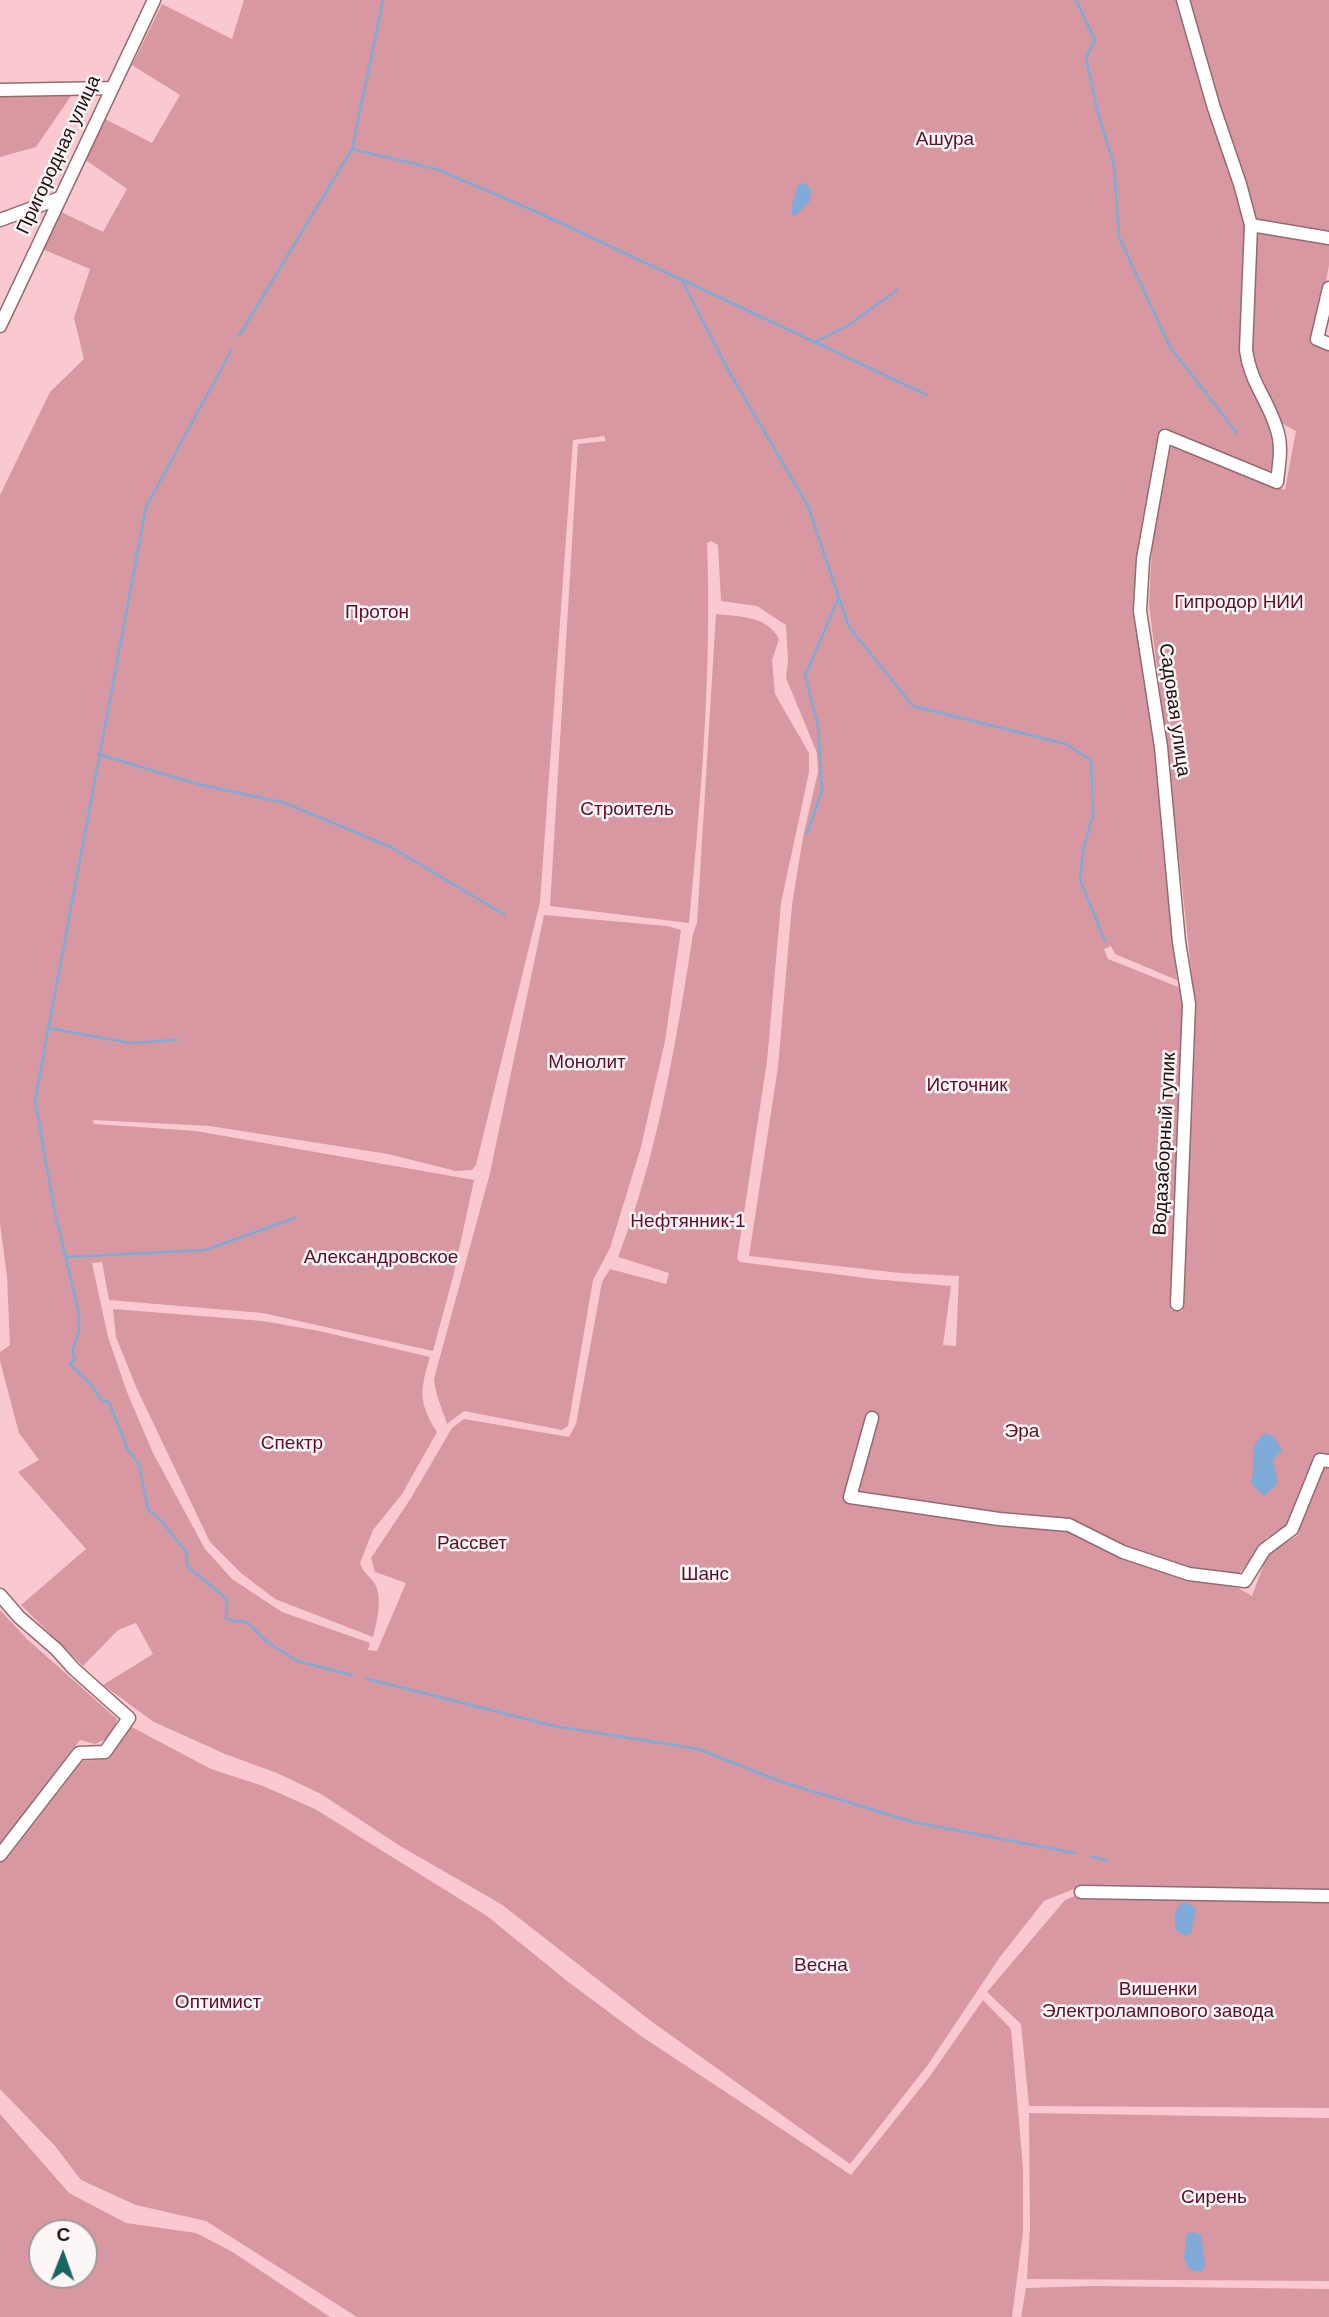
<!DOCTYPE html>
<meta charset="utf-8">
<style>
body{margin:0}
#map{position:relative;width:1329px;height:2317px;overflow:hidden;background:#f9c9cf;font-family:Arial,sans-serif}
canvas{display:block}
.north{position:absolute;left:28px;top:2219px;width:70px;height:70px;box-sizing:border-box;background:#fcf6f7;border:2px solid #a3999a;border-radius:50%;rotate:1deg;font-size:19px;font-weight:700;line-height:28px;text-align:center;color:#1d0d0f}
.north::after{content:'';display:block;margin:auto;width:24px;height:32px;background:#1a6762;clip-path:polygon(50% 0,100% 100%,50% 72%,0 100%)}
</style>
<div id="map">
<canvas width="1329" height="2317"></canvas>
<div class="north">С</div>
</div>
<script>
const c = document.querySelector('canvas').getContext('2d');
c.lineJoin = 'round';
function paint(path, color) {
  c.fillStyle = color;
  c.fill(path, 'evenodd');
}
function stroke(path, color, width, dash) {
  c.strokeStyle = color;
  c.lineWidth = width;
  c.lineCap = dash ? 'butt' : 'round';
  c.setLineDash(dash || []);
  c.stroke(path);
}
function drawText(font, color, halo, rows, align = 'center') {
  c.font = font + ' Arial,sans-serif';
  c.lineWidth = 5;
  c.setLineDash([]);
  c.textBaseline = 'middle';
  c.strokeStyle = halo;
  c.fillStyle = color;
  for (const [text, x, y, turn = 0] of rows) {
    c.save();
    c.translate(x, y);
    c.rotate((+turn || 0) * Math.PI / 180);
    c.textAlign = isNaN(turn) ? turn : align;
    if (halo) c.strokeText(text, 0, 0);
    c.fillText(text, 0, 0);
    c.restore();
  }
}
paint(new Path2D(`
 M244 0H1329V234L1254 219 1245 224 1242 368 1273 428 1275 461 1272 470 1263 472 1164 428 1142 548 1138 609 1155 728 1177 980 1115 954 1111 946 1104 949 1108 959 1183 989 1171 1310 1182 1311 1195 1042 1192 978 1168 755 1149 605 1152 544 1160 491 1172 443 1285 490 1296 431 1281 423 1252 366 1254 229 1329 242V265L1315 343 1329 348V1457L1316 1456 1284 1530 1266 1538 1257 1556 1239 1573 1180 1567 1123 1546 1080 1524 858 1495 877 1415H870L845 1501 1074 1533 1115 1554 1178 1578 1238 1588 1252 1596 1268 1553 1297 1536 1323 1464 1329 1465V1890L1081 1886 1044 1901 1000 1957 927 2066 850 2164 651 2021 501 1904 400 1846 321 1794 277 1773 225 1754 154 1722 103 1685 153 1654 136 1623 118 1630 83 1666 21 1605 86 1549 18 1472 39 1460 19 1433 0 1361V1352L10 1345 7 1276 0 1224V495L50 392 84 359 74 318 90 269 40 248 59 211 103 232 127 189 83 158 103 118 152 143 180 95 132 65 162 4 232 39ZM604 436 606 441 578 444 550 906 689 923C701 797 712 670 707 543L711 541 718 545 721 601 757 606 786 625 788 660 786 678 817 753 818 772 803 837 792 905 778 1067 749 1256 900 1273 959 1276 956 1346 943 1345 951 1286 873 1279 740 1262 737 1259 767 1061 781 903 809 772V753L775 694 772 660 779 639C766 615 741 617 716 614L697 923 693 934C676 1043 658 1154 618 1257L669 1273 666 1284 610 1269 602 1282 576 1424 569 1437 464 1419 452 1428 411 1498 371 1558 375 1572 406 1583 377 1651 368 1650 370 1643 282 1612 232 1579 205 1549 153 1453 127 1392 108 1337 92 1263 102 1262 109 1300 263 1313 433 1351 454 1273 474 1180 196 1131 94 1124 93 1120 210 1126 388 1154 456 1171 472 1170 476 1165 540 902 573 440Z
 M73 93 36 147 0 157V97Z
 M544 915 667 926 681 930 665 1041 641 1147 610 1248 593 1280 568 1426 562 1430 464 1411 447 1424C442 1407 436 1398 434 1379L490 1173Z
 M113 1309 263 1321 319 1331 430 1357C420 1389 418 1403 437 1432L402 1494 373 1530 360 1563C364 1575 372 1577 376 1586 382 1600 377 1623 373 1637L275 1599 241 1573 210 1542 137 1389 116 1337Z
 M0 1610 27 1639 117 1719 113 1736 95 1744 80 1740 0 1844Z
 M128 1725 211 1769 263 1786 315 1809 487 1916 567 1981 641 2036 851 2175 930 2076 983 2000 1011 2029 1023 2168V2232L1012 2317H357L206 2221 136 2205 81 2180 55 2146 0 2089V1862L80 1761 109 1759Z
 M1080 1894 1329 1899V2108L1029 2106 1021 2024 987 1992 1065 1900Z
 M1029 2113 1329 2118V2281L1027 2279 1030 2227Z
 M0 2114 69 2193 126 2223 196 2233 231 2251 330 2317H0ZM84 2233V2275H42V2233Z
 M1093 2286 1329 2289V2317H1021L1026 2288Z`), '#d798a1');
paint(new Path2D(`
 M805 183 811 189 810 201 795 216 792 214C791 205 795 192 799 184Z
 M1265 1433 1274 1437 1282 1450 1273 1460 1278 1483 1264 1496 1251 1484C1257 1463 1246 1448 1265 1433Z
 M1187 1902 1196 1909 1191 1933 1185 1936 1176 1930 1174 1916 1179 1905Z
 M1193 2232 1201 2235 1205 2264 1202 2272 1190 2270 1184 2258 1187 2234Z`), '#7eabd8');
stroke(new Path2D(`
 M1076 0 1095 40 1086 58 1097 109 1114 166 1119 237 1170 347 1237 433
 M352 149 436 169 537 212 682 280 727 368 808 506 849 627 913 706 1066 744 1091 760 1093 815 1083 850 1080 880 1105 941
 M683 280 927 395
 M239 336 352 149 383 0
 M815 342 849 325 897 290
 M231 351 146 507 35 1100 54 1208 79 1314V1331L72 1352 75 1358 70 1364 90 1383 102 1401 109 1402 128 1450 139 1464 148 1509 164 1524 186 1552 187 1566 227 1599 226 1619 248 1623 266 1641 297 1661 352 1675
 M98 754 197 784 285 803 391 847 505 915
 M807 833 822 791 818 726 805 676 838 599
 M48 1028 130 1043 176 1040
 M66 1257 205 1250 295 1218
 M367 1679 554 1726 698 1749 782 1782 913 1822 1075 1853
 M1091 1857 1109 1860`), '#7eabd8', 2.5);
const minor = new Path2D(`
 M0 90 112 88
 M0 220 60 198
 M1251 225 1329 238
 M1329 288 1317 339 1329 344
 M0 326 154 0
 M1177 1304 1189 1004 1179 942 1161 747 1140 611 1143 559 1165 436 1277 482C1279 463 1283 445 1276 427 1267 398 1250 382 1246 350L1251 225 1240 184 1214 108 1183 0
 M872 1418 850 1497 999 1519 1069 1525 1123 1552 1189 1574 1245 1581 1264 1550 1292 1529 1320 1460 1329 1461
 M0 1595 19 1617 56 1649 74 1669 129 1718 105 1752 79 1753 0 1855
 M1081 1892 1329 1896`);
stroke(minor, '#946a70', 15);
stroke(minor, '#fff', 12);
drawText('19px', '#5d0d25', '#fcf6f7', [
 ["Ашура",945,140],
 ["Гипродор НИИ",1239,603],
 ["Протон",377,613],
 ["Строитель",627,810],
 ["Монолит",587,1063],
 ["Источник",967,1086],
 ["Нефтянник-1",688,1222],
 ["Александровское",381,1258],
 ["Эра",1022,1432],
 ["Спектр",292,1444],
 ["Рассвет",472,1544],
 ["Шанс",705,1575],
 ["Весна",821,1966],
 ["Вишенки",1158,1990],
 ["Электролампового завода",1158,2012],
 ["Оптимист",218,2003],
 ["Сирень",1214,2198]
]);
drawText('19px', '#1d0d0f', '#fcf6f7', [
 ["Пригородная улица",59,155,-65],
 ["Садовая улица",1174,710,82],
 ["Водазаборный тупик",1165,1144,-87]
]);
</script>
